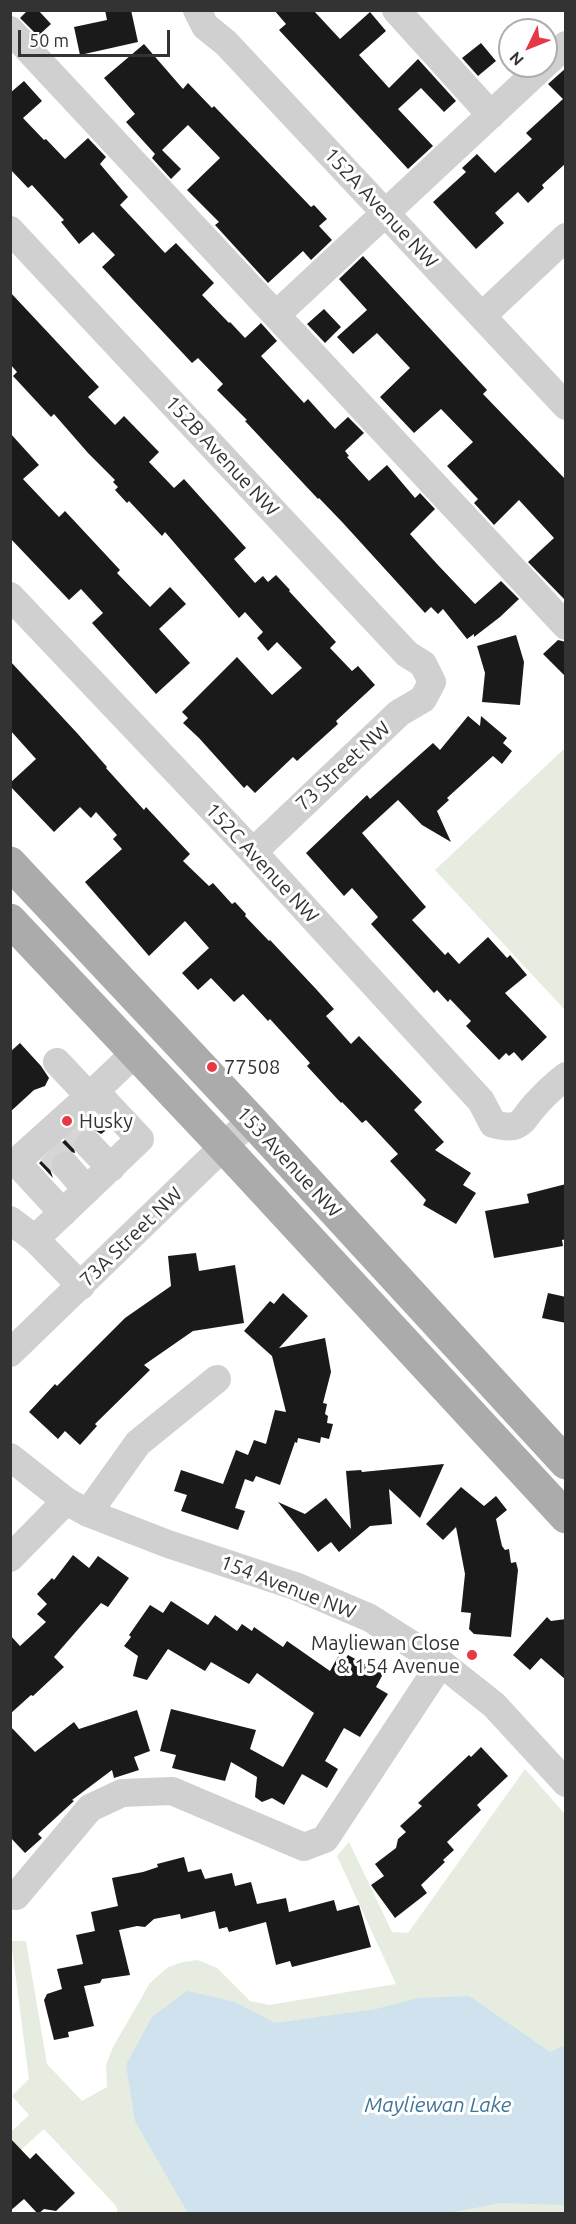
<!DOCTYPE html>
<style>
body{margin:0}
#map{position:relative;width:576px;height:2224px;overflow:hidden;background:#fff;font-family:Ubuntu,sans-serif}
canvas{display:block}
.frame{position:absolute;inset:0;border:12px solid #333;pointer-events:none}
.north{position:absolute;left:498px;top:18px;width:60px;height:60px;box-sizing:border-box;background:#fff;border:2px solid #adadad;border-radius:50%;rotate:227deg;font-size:16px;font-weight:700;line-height:24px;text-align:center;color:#333}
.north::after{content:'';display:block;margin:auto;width:21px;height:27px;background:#e63946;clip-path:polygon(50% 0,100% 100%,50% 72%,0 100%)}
.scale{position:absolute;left:18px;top:30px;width:152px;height:27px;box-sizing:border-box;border:3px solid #333;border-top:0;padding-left:8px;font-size:18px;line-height:21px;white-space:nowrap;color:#333;-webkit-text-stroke:4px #fff;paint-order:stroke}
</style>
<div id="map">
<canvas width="576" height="2224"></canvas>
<div class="frame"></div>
<div class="north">N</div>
<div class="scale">50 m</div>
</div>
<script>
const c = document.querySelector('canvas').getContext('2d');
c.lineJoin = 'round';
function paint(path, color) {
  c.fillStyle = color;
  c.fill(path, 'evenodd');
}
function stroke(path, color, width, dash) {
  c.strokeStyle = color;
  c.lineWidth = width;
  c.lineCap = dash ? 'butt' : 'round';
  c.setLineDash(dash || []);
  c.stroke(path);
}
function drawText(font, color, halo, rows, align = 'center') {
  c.font = font + ' Ubuntu,sans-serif';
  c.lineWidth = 6;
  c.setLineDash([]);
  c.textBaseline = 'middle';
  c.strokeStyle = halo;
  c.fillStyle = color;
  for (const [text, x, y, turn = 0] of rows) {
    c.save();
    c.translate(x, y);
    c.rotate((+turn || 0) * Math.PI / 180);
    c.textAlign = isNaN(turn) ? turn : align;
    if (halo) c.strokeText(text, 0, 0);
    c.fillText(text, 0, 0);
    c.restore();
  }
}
paint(new Path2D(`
 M565 748V1010L435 870Z
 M525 1769 565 1814V2213H118L116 2206 44 2129 11 2159V2132L29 2115 12 2096 29 2079 11 1941H26L47 2064 82 2101 107 2087 106 2065 113 2047 150 1983 168 1967 183 1962 198 1960 217 1968 250 2001 269 2005 396 1984 337 1856 349 1842 392 1932 408 1933Z`), '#e6ecdf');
paint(new Path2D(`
 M187 1991 235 2002 275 2023 376 2009 419 1998 469 1996 550 2052 565 2045V2205L501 2203 443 2214 188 2213 135 2121 126 2065 152 2017Z`), '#cfe2ee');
paint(new Path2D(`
 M28 10H38L51 24 38 36 20 18Z
 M105 10H131L138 42 80 55 74 27 107 20Z
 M274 10 314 11 340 39 370 12 386 31 359 55 389 88 418 59 456 101 444 112 421 88 398 109 433 146 408 169 279 30 286 24Z
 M481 43 496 61 478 76 462 58Z
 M144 44 183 89 188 83 212 108 214 106 311 207 314 205 327 219 319 226 332 240 311 260 303 251 268 283 215 225 219 222 187 190 220 158 188 125 162 150 181 169 171 179 152 158 155 154 126 122 135 114 104 78Z
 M566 68V163L542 185 544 188 528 203 518 192 495 213 504 223 476 249 433 202 466 172 462 168 477 154 495 173 532 139 526 133 563 99 548 84Z
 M24 81 42 101 23 118 44 140 46 139 65 159 88 138 106 157 100 164 128 197 120 205 165 253 176 243 214 283 202 295 229 323 230 322 245 338 261 323 277 341 261 356 304 403 308 399 335 429 348 417 364 433 345 451 349 456 347 457 369 481 387 465 415 498 420 493 435 509 410 534 437 564 475 604 501 581 519 599 500 617 474 637V634L467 639 443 609 438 614 431 607 425 613 343 523 319 498 318 499 245 421 247 420 217 390 223 384 198 358 192 363 102 267 115 255 93 232 79 244 61 222 64 220 32 185 28 188 10 169V93Z
 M363 256 487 390 483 394 566 480V601L528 562 554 538 519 500 494 525 474 503 478 499 447 466 473 442 441 409 414 433 380 397 410 368 377 333 353 354 337 337 367 310 339 279Z
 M10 292 99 387 88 397 115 425 124 416 159 452 149 462 174 488 184 479 246 548 234 559 255 583 263 576 268 582 276 575 290 590 289 591 336 642 330 648 352 671 358 666 375 685 336 721 338 724 297 761 293 757 255 793 247 785 244 788 199 738 183 723 188 718 182 712 237 657 272 695 302 668 277 642 268 651 257 638 263 632 245 612 239 618 165 532 162 536 129 501 127 503 115 490 118 487 113 482 115 480 88 453 54 414 51 417 13 376 17 372 10 364Z
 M324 309 341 327 325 343 307 324Z
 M10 433 39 465 23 479 59 517 65 511 120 570 117 573 150 607 170 587 186 604 159 629 190 663 156 694 92 623 103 613 81 589 69 600 10 538Z
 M516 635 524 662 520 705 482 702 485 673 477 646Z
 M558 640 566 642V677L543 654Z
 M10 661 77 733 107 767 106 768 144 810 146 807 190 854 183 861 209 886 213 883 232 904 235 902 246 914 245 916 269 941 270 940 316 989 334 1009 326 1016 351 1044 359 1036 422 1102 414 1110 444 1142 435 1150 471 1173 463 1185 476 1193 456 1224 423 1205 426 1200 390 1161 398 1154 366 1120 362 1123 342 1102 341 1103 307 1066 310 1063 270 1019 268 1021 243 994 234 1002 211 978 198 990 182 973 209 948 185 921 149 956 85 882 122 849 113 839 117 835 96 812 91 818 80 807 54 832 10 786V783L36 759 10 730Z
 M468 716 480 726 481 716 507 738 503 743 512 751 502 764 493 756 447 798 449 800 437 811 451 842 422 825 398 800 362 833 426 907 412 920 445 955 448 952 459 964 488 937 507 958 510 955 527 975 505 993 547 1037 522 1061 514 1052 509 1056 506 1053 499 1060 466 1026 471 1021 450 999 448 1002 437 990 434 993 371 924 378 917 352 888 344 896 306 853 367 795 370 799 433 743 440 750Z
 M20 1043 41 1066 49 1078 45 1086 34 1090 10 1112V1052Z
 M94 1114 108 1129 101 1134 93 1129H85L78 1133 73 1141 75 1153 62 1150 56 1153 51 1160 50 1169 53 1178 39 1163Z
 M566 1184V1239L562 1240 563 1246 494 1258 485 1211 529 1203 527 1194Z
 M196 1253 199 1271 235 1265 244 1323 193 1331 144 1365 150 1370 95 1424 97 1426 80 1445 65 1431 58 1439 29 1412 55 1384 57 1386 125 1318 171 1286 168 1256Z
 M283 1293 308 1316 279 1348 325 1338 331 1372 323 1403 327 1404 325 1414 328 1416 327 1423 333 1424 329 1439 321 1437 320 1443 298 1438 297 1443 295 1442 280 1485 256 1476 253 1482 245 1479 235 1508 245 1511 238 1530 181 1511 187 1495 174 1491 181 1470 223 1484 236 1450 248 1455 254 1440 266 1444 275 1410 286 1412 272 1356 244 1331 270 1301 274 1304Z
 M548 1293 566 1297V1323L542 1318Z
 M444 1464 420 1518 389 1489 392 1524 370 1526 339 1552 331 1542 318 1552 278 1502 305 1514 326 1498 351 1529 346 1471 361 1470 362 1472Z
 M461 1487 484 1506 496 1496 507 1510 496 1519 502 1546 505 1550 509 1549 511 1563 516 1562 518 1570 511 1637 474 1634 469 1629 471 1613 461 1612 465 1574 456 1527 443 1540 426 1524Z
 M73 1555 89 1568 98 1556 129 1578 108 1607 101 1603 54 1657 64 1667 33 1696 31 1695 10 1714V1635L20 1646 46 1622 37 1614 47 1604 37 1594 52 1578 54 1580Z
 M171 1601 208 1625 215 1615 237 1631 242 1624 252 1631 254 1627 283 1647 287 1641 330 1671 339 1655 345 1659 348 1655 383 1674 376 1687 388 1694 360 1737 344 1728 325 1761 338 1769 327 1788 302 1774 284 1805 272 1798 262 1802 255 1797 257 1777 231 1762 225 1781 172 1768 176 1755 160 1751 171 1709 256 1730 250 1749 283 1767 314 1713 257 1673 249 1684 211 1662 205 1671 168 1649 147 1680 133 1676 138 1656 124 1646 131 1637 129 1635 150 1605 163 1613Z
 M547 1617 551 1621 566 1619V1680L541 1658 530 1670 513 1655Z
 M137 1710 150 1751 134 1757 139 1770 114 1778 112 1770 72 1800 74 1801 38 1834 42 1838 25 1853 10 1837V1726L35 1752 74 1722 79 1729Z
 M481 1747 508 1776 477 1805 481 1810 447 1842 454 1850 443 1860 445 1862 421 1885 427 1893 395 1918 371 1885 384 1876 375 1864 396 1848 398 1839 406 1832 400 1826 422 1806 418 1803 469 1755 471 1757Z
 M184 1857 188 1872 201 1869 205 1879 232 1873 235 1886 251 1882 257 1904 286 1898 289 1912 334 1900 337 1911 359 1905 371 1947 292 1967 290 1961 276 1965 266 1922 229 1932 227 1927 219 1929 215 1911 181 1919 180 1914 154 1919 145 1927 137 1926 119 1930 130 1975 102 1979 100 1983 84 1986 94 2026 68 2032 69 2037 54 2040 44 2000 47 1994 62 1989 57 1969 83 1964 76 1935 95 1931 91 1912 118 1906 112 1878 143 1872 158 1867 157 1864Z
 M10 2138 30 2159 36 2153 75 2193 56 2211 44 2209 38 2214 24 2199 10 2211Z`), '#1a1a1a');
stroke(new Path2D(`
 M73 1128 89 1145
 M50 1150 66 1166`), '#d6d6d6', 28, [28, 14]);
stroke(new Path2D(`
 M197 10 205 26 226 43 566 406
 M396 10 491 115
 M10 30 566 626
 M546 63 566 45
 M10 230 407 654 423 664 432 682 423 699 399 713 253 852
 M276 315 543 66
 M482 316 566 237
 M10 596 253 852 481 1101 493 1124C524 1132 520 1120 538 1102 546 1093 556 1084 566 1076
 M57 1062 89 1096
 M89 1145 111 1168
 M66 1166 87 1190
 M63 1213 16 1162 95 1091
 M10 1220 35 1239
 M81 1286 35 1239 140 1139 95 1091 135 1053
 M10 1353 251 1120
 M10 1457 66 1501 88 1513 168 1544 295 1586 370 1618 441 1663 494 1705 566 1783
 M88 1513 138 1443 217 1379
 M10 1558 66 1501
 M16 1896 90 1808 122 1793 172 1791 304 1847 325 1839 441 1663`), '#d0d0d0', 28);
stroke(new Path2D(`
 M10 863 251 1120 566 1463
 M10 920 224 1147 566 1517`), '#ababab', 33);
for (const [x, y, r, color] of [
 [212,1067,6,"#e63946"],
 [67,1121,6,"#e63946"],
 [472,1655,6,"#e63946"]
]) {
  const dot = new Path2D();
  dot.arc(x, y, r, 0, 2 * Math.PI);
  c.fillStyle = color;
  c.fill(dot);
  stroke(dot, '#fff', 2);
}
drawText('20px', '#333', '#fff', [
 ["152A Avenue NW",381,208,47],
 ["152B Avenue NW",222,456,47],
 ["73 Street NW",343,766,-43],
 ["152C Avenue NW",262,863,47],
 ["153 Avenue NW",289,1162,47],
 ["73A Street NW",131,1237,-44],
 ["154 Avenue NW",288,1587,21]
]);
drawText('20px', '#333', '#fff', [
 ["77508",224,1067],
 ["Husky",79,1121],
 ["Mayliewan Close",460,1643,"right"],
 ["& 154 Avenue",460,1666,"right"]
], 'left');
drawText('italic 21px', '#3f7597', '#fff', [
 ["Mayliewan Lake",438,2105]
]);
</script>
